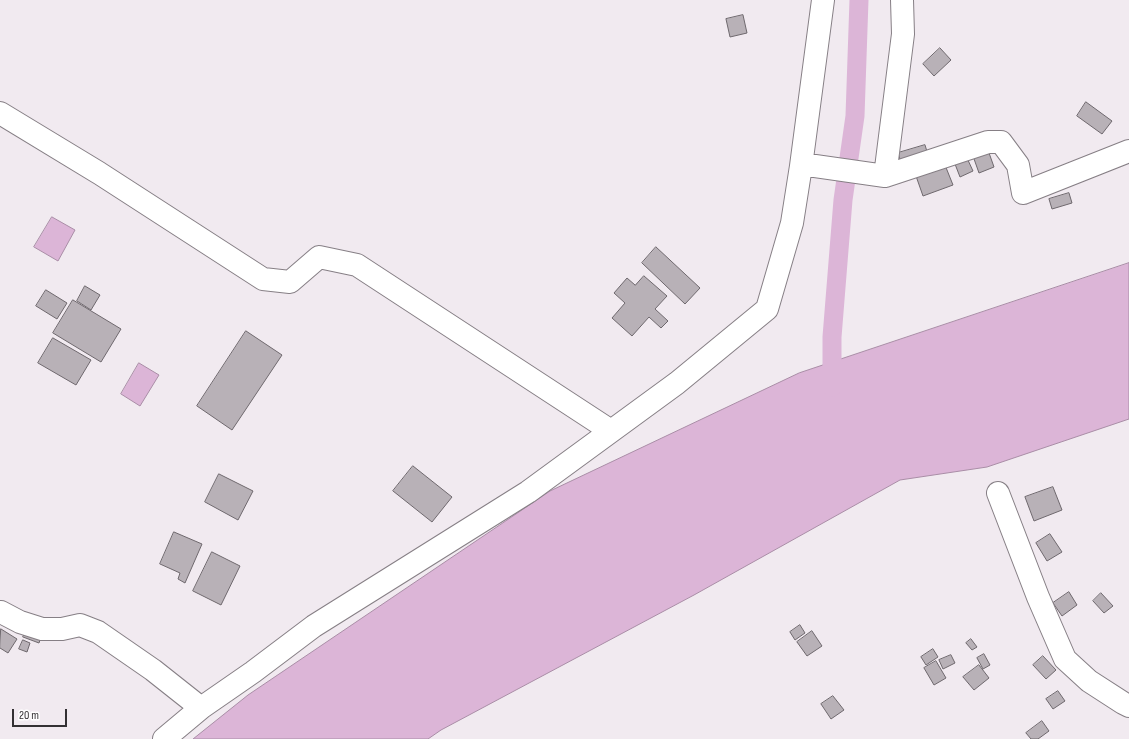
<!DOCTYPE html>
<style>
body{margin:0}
#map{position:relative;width:1129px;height:739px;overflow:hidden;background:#f1eaf0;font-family:"Sofia Sans Condensed",sans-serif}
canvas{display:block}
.scale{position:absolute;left:12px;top:709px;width:55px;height:18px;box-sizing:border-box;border:2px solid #333033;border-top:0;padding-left:5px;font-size:12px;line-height:14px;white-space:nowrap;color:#333033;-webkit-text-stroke:3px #fff;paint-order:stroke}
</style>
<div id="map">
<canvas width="1129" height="739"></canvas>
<div class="scale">20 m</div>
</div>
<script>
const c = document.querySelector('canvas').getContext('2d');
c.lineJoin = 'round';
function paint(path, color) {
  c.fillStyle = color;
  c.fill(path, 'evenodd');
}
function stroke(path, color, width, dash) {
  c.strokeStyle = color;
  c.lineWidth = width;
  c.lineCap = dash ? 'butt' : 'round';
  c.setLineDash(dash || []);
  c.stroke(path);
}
const water = new Path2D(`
 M52 217 75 230 58 261 34 247Z
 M1129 263V419L987 467 900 480 694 595 441 730 428 739H193L248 695 550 491 799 373Z
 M139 363 159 375 140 406 121 394Z`);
paint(water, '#dcb5d7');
stroke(water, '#a98da6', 1);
stroke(new Path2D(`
 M832 387V337L843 200 855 116 859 0`), '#dcb5d7', 19);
const building = new Path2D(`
 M743 15 747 33 730 37 726 19Z
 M940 48 951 60 934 76 923 64Z
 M1086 102 1112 121 1102 134 1077 116Z
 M925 145 929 158 902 166 898 153Z
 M988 150 994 167 979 173 973 156Z
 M967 158 973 171 960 177 955 164Z
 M945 165 953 185 923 196 916 176Z
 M1069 193 1072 203 1052 209 1049 199Z
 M656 247 700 288 685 304 642 263Z
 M644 276 667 296 655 309 668 321 661 328 649 317 632 336 612 318 625 303 614 293 627 278 635 285Z
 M85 286 100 295 91 310 77 301Z
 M46 290 67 303 57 319 36 306Z
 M73 300 121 329 101 362 53 333Z
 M246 331 282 355 232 430 197 406Z
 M53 338 91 360 76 385 38 363Z
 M413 466 452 497 432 522 393 491Z
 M219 474 253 491 238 520 205 502Z
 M1053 487 1062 510 1034 521 1025 497Z
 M174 532 202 544 185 583 178 579 180 573 160 564Z
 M1050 534 1062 552 1047 561 1036 543Z
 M212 552 240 566 221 605 193 591Z
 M1069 592 1077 605 1062 616 1053 603Z
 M1101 593 1113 606 1104 613 1093 601Z
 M800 625 805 633 795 640 790 632Z
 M1 629 17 639 8 653 0 648Z
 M27 629 42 634 39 643 23 637Z
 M812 631 822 646 807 656 797 642Z
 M971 639 977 647 972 650 966 643Z
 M23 640 30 643 27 652 19 649Z
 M933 649 938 657 926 665 921 657Z
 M984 654 990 665 983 669 977 658Z
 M951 655 955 663 943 669 939 660Z
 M1043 656 1056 670 1046 679 1033 665Z
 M936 661 946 678 934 685 924 668Z
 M979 665 989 678 974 690 963 677Z
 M1058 691 1065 701 1053 709 1046 699Z
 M833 696 844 710 831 719 821 704Z
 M1042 721 1049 731 1038 739H1031L1026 733Z`);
paint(building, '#b8b1b7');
stroke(building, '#6e686d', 1);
const minor = new Path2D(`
 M0 113 99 173 263 279 290 282 319 257 357 265 611 431
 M801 166 823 0
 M885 176 903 34 902 0
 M998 493 1038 597 1065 659 1089 681 1123 703 1129 706
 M1 612 20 622 42 629H62L80 625 98 632 153 670 201 708
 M164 739 201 708 253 672 314 626 528 492 677 383 767 309 792 223 801 166H815L885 176 988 142H1001L1018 165 1023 193 1129 151`);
stroke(minor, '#867f85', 24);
stroke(minor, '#fff', 22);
</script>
